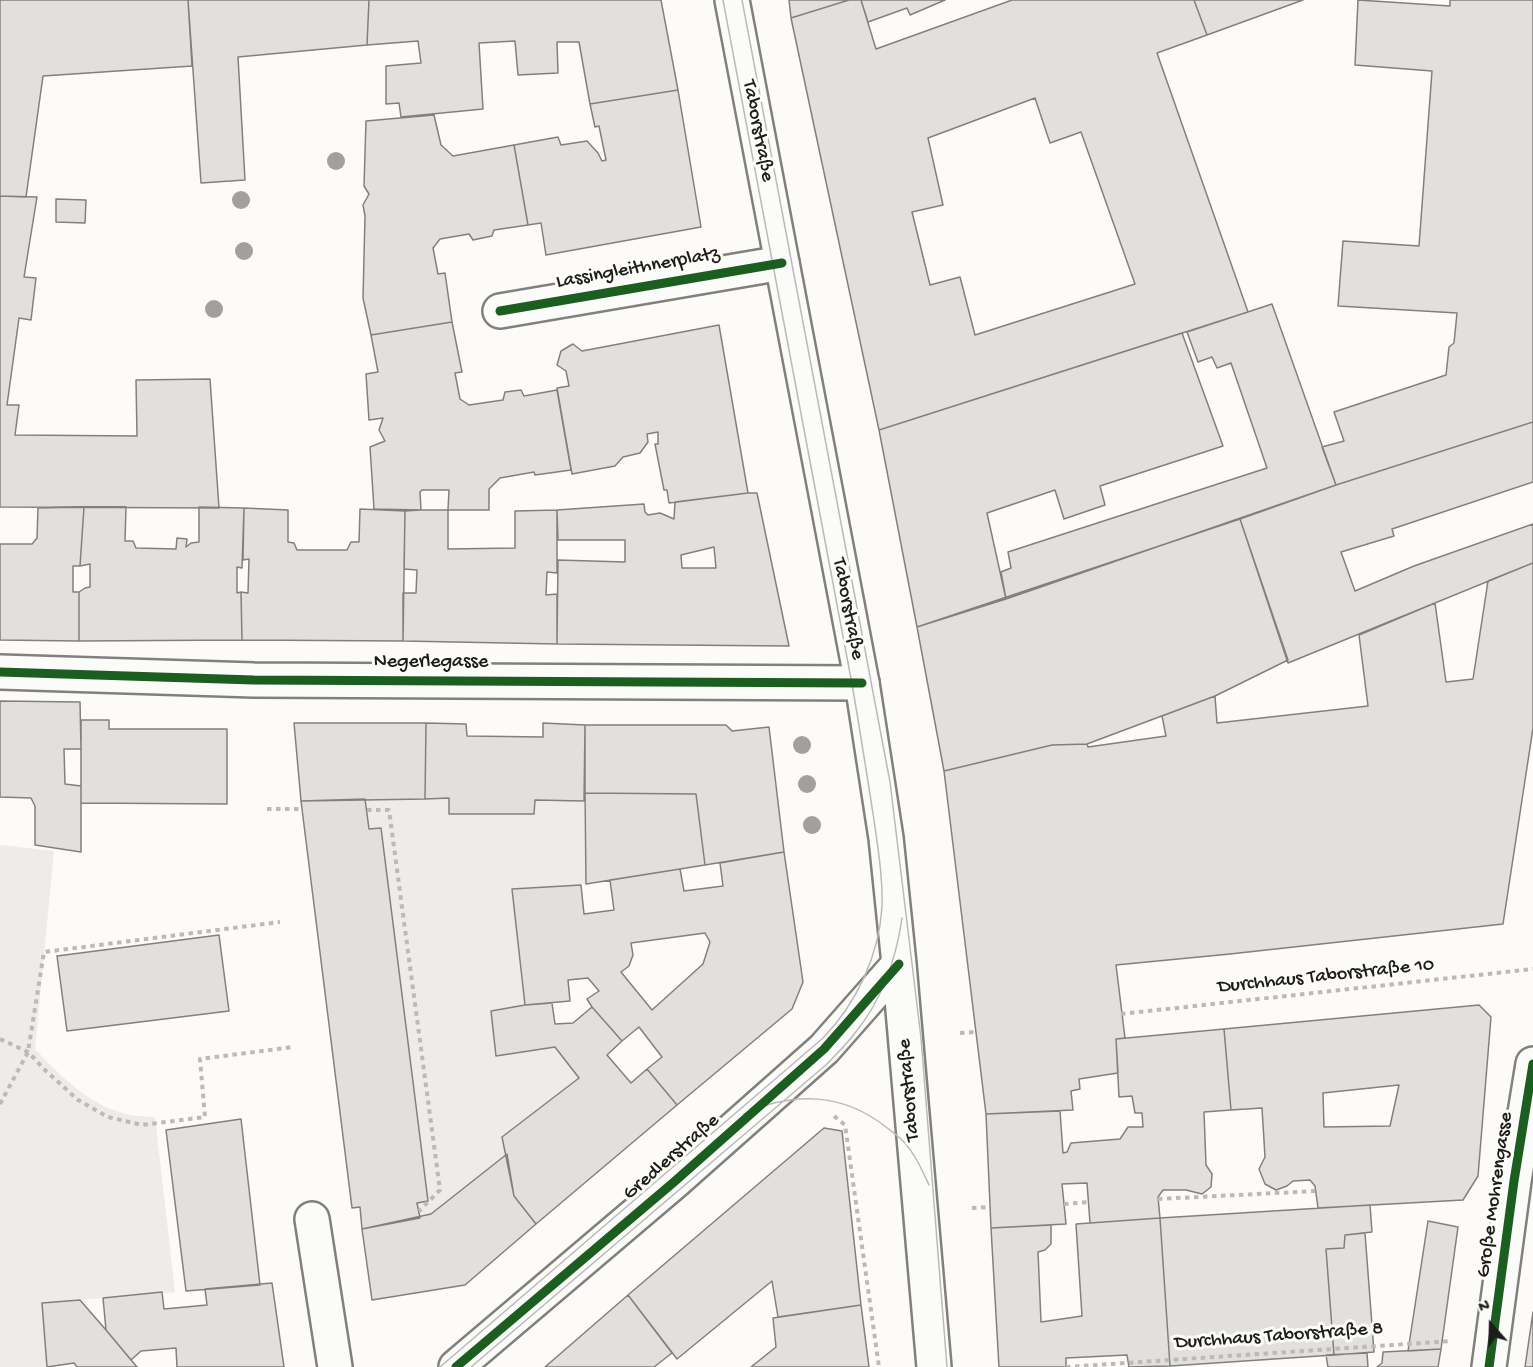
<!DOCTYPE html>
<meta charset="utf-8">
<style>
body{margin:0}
#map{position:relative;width:1533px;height:1367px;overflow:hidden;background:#fcfbf8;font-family:"Gochi Hand",sans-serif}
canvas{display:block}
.north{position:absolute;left:1461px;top:1295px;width:60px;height:60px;-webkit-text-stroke:4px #fdfcf7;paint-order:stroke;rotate:340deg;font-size:16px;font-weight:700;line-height:24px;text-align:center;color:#1c1c1c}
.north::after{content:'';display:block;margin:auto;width:21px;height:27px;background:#1c1c1c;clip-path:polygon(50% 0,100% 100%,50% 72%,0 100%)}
</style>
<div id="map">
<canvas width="1533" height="1367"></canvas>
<div class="north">N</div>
</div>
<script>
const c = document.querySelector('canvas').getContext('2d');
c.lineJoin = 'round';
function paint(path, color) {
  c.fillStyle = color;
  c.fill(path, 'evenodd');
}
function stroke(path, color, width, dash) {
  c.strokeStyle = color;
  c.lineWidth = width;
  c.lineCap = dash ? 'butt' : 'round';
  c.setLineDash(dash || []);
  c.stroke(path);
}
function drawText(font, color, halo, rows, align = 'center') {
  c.font = font + ' "Gochi Hand",sans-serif';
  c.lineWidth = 6;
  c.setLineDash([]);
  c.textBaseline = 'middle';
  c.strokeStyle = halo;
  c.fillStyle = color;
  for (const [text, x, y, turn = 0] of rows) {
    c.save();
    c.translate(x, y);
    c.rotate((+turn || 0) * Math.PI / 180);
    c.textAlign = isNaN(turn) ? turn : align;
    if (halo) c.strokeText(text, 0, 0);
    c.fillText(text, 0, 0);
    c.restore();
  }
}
paint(new Path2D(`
 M449 798V814H534L535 800 584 801 586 884 512 890 525 1005 491 1011 496 1056 555 1047 579 1078 502 1136 507 1154 431 1214 420 1218 417 1203 428 1201 381 828 369 829 365 799Z
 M0 845 54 851 35 1049C61 1076 88 1105 127 1114 136 1117 146 1116 155 1117L175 1292 42 1303 47 1367H0Z`), '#edece8');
const building = new Path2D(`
 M0 0H188L192 66 43 76 26 197 0 196Z
 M188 0H369L367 45 238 57 245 180 201 183Z
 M369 0H661L678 90 590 104 579 42H557L558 73 518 75 515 41 479 43 483 109 401 117 399 103 386 104V66L421 63 418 41 367 45Z
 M789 0H849L791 18Z
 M849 0H861L876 49 1012 0H1194L1207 35 1157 53 1248 312 879 430 791 18ZM1035 98 1050 143 1081 132 1135 284 975 335 960 277 930 285 912 212 943 205 928 138Z
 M861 0H945L910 15 907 8 868 22Z
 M1194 0H1303L1207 35Z
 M1358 0 1450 6V0H1533V422L1336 485 1322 447 1344 441 1334 412 1446 375 1449 347 1454 343 1457 313 1338 306 1343 241 1419 246 1432 71 1355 65Z
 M678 90 701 227 546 255 541 223 528 225 514 145 558 137 561 145 587 141 598 153 602 161 606 160 599 126 595 127 590 104Z
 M434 115 441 145 453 156 514 145 528 225 494 230 492 236 473 240 469 234 440 239 433 248 438 274 445 273 452 322 371 335 363 298 365 216 363 205 369 194 364 186 366 121Z
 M0 196 37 197 24 277 36 278 31 320 19 318 7 405H19L15 435 137 436 136 380 210 379 219 508 0 507Z
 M56 199 86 200 85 223 56 222Z
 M1272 304 1336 485 1006 599 1001 572 1011 568 1008 552 1267 468 1231 363 1217 368 1212 357 1198 362 1187 332Z
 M452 322 462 372 455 373 460 399 469 405 503 400 505 392 521 390 524 396 557 390 571 470 535 475 534 472 500 478 489 489V510H448L449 490H422L420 492 421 510 374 509 370 447 385 441 379 430 383 418 369 420 366 374 378 372 371 335Z
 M719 325 748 493 669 503 667 490H664L655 444H658V432L647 434 648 442 640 453 623 457 615 466 572 474 557 388 569 386 566 371 557 365 561 351 573 344 582 351Z
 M1182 333 1223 446 1100 486 1105 505 1064 519 1055 490 987 513 1006 599 917 627 879 430Z
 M1533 422V482L1392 529 1394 536 1341 552 1355 591 1414 566 1533 524V563L1288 663 1240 519 1336 485Z
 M748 493H757L789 646 557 644 558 560 625 562V540H558L557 510 644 504 645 512 648 515 660 513 674 519 675 502ZM714 547 716 568H682L681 555Z
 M84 507H126L125 541H133L136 548 176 549 177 538 187 539 186 547 191 543 199 542V507L244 508 242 568 237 567V593L241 592 242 640 79 641V592L85 588 90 587V564L80 566Z
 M84 507 80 566H73V592H79V641L0 640V544H32L37 538 38 508Z
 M244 508 288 510V542L294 543 297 550H347L351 542H359L360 509 405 511 403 641 242 640 241 592 248 593 249 559 243 560Z
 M421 510H448V549L515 548V511L557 510V573L547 572 546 595 557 594V644L403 641V593H416L417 570 404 569 405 511Z
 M1240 519 1288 660 1215 696 1087 744 1052 745 944 771 917 627Z
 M1533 563V728L1503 924 1230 954 1116 965 1125 1038 1116 1039 1118 1073 1079 1079 1080 1089 1071 1091 1073 1110 986 1114 944 771 1052 745 1087 744 1088 747 1166 736 1162 716 1215 696 1217 723 1368 706 1359 635 1435 603 1446 682 1473 679 1488 581Z
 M0 701 80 702 81 749H64L65 784 81 786V852L35 845V806L31 798 0 797Z
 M81 720H109V729H227V804L81 803Z
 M294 723H426L425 799 301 801Z
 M426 723 466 724 467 736 543 737V723L585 725 584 801 535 800 534 814H449V798L425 799Z
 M585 725H726L732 731 769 727 784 852 705 865 696 794 585 793Z
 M585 793 696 794 705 865 586 884Z
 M365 799 369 829 381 828 428 1201 417 1203 420 1218 362 1229 360 1207 352 1208 301 801Z
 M784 852 803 982 792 1009 677 1105 647 1069 662 1057 639 1027 622 1041 592 1007 587 999 599 991 588 978 568 980 570 1001 525 1005 512 889 581 885 584 914 614 910 610 880 680 869 684 891 723 886 720 863ZM705 933 710 942 703 964 652 1010 621 972 629 966 633 955 631 943Z
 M219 935 229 1011 67 1031 57 956Z
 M552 1003 555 1024 573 1023 592 1007 622 1041 607 1055 631 1083 647 1069 677 1105 536 1224 514 1196 502 1137 579 1078 555 1047 496 1056 491 1011 525 1005Z
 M1479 1005 1491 1017 1478 1176 1463 1200 1318 1208 1315 1186 1310 1180 1293 1181 1287 1186 1276 1190 1265 1184 1259 1169 1265 1157 1262 1108 1231 1110 1224 1029ZM1399 1085 1390 1126 1324 1127 1323 1093Z
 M1224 1029 1231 1110 1204 1112 1206 1165 1212 1174 1211 1187 1202 1194 1186 1190H1163L1158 1197 1160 1218 1090 1223 1087 1183 1062 1184 1066 1224 991 1228 986 1114 1060 1111 1063 1153 1067 1152 1071 1143 1120 1139 1128 1127H1143L1142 1113H1135L1132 1096 1119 1097 1116 1039Z
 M241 1119 260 1285 186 1291 166 1130Z
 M824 1128 842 1131 861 1305 778 1317 772 1281 677 1359 628 1295Z
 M507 1154 514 1196 536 1224 465 1285 372 1300 362 1229 431 1214Z
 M1370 1205 1372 1232 1345 1235 1344 1248 1326 1249 1334 1355 1170 1366 1160 1218Z
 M1160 1218 1170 1366 1129 1367 1127 1355 1066 1358V1367H999L991 1228 1051 1225V1244L1045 1250 1038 1252 1041 1322 1082 1316 1076 1224Z
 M1428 1221 1458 1227 1441 1349 1408 1351Z
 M1365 1233 1374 1352 1334 1355 1326 1249 1344 1248 1345 1235Z
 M272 1283 284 1367H177L176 1348 141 1351 131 1360 106 1330 103 1298 162 1292 164 1309 207 1305 205 1289Z
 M628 1295 672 1353 654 1367H545Z
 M80 1300 106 1330 137 1367H77L74 1363 47 1367 42 1303Z
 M861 1305 869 1367H751L776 1347 773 1318Z
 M1533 1312V1367H1525Z
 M1441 1349 1438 1367H1377L1382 1363 1383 1352Z
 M1367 1353 1368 1367H1328L1326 1355Z`);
paint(building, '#e1e0de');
stroke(building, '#81807f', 1.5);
const street = new Path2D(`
 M500 311 782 263
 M0 672 254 680 862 683
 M312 1219 335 1367
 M1489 1367 1514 1181 1533 1064`);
const secondary = new Path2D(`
 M732 0 862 683 886 838 899 964 934 1367
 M456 1367 674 1182 824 1049 899 964`);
stroke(street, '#81807f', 38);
stroke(secondary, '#81807f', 38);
stroke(new Path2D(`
 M267 809H302
 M367 810H389L440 1190 419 1211
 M1121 1014 1533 969
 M960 1033 975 1032
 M0 1039 28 1052 46 1071 78 1100 108 1117 142 1125 205 1117 200 1059 293 1047
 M0 1104 28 1052 44 952 280 922
 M834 1116 845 1125 879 1367
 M1158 1199 1316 1191
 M1064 1204 1089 1202
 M972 1208 990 1207
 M1066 1367 1452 1341`), '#bbbab8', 4, [4.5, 4.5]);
stroke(street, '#fbfbf9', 33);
stroke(secondary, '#fbfbf9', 33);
stroke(new Path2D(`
 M742 0 890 782 921 1038 947 1367
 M744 1114C793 1091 843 1093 886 1127 892 1132 899 1136 904 1142 915 1154 922 1170 929 1185
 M440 1367 823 1038C856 1004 879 956 882 907 883 878 878 849 874 820 867 775 860 730 852 684L723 0
 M471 1367 827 1064C836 1054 847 1044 855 1033 882 1000 896 960 902 918`), '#bbbab8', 1.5);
stroke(new Path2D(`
 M500 311 782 263
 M0 672 254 680 862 683
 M456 1367 674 1182 824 1049 899 964
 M1489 1367 1514 1181 1533 1064`), '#1b5e20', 9);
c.fillStyle = '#a1a09e';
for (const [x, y] of [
 [336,161],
 [241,200],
 [244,251],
 [214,309],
 [802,745],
 [807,784],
 [812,825]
]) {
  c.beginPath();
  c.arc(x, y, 9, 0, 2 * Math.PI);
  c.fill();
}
drawText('20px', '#1c1c1c', '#fdfcf7', [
 ["Taborstraße",757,131,79],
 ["Lassingleithnerplatz",638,269,-10],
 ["Taborstraße",847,609,79],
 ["Negerlegasse",431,663],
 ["Durchhaus Taborstraße 10",1326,977,-6],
 ["Taborstraße",910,1090,-95],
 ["Gredlerstraße",672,1158,-41],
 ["Große Mohrengasse",1496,1195,-82],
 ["Durchhaus Taborstraße 8",1279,1337,-4]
]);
</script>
